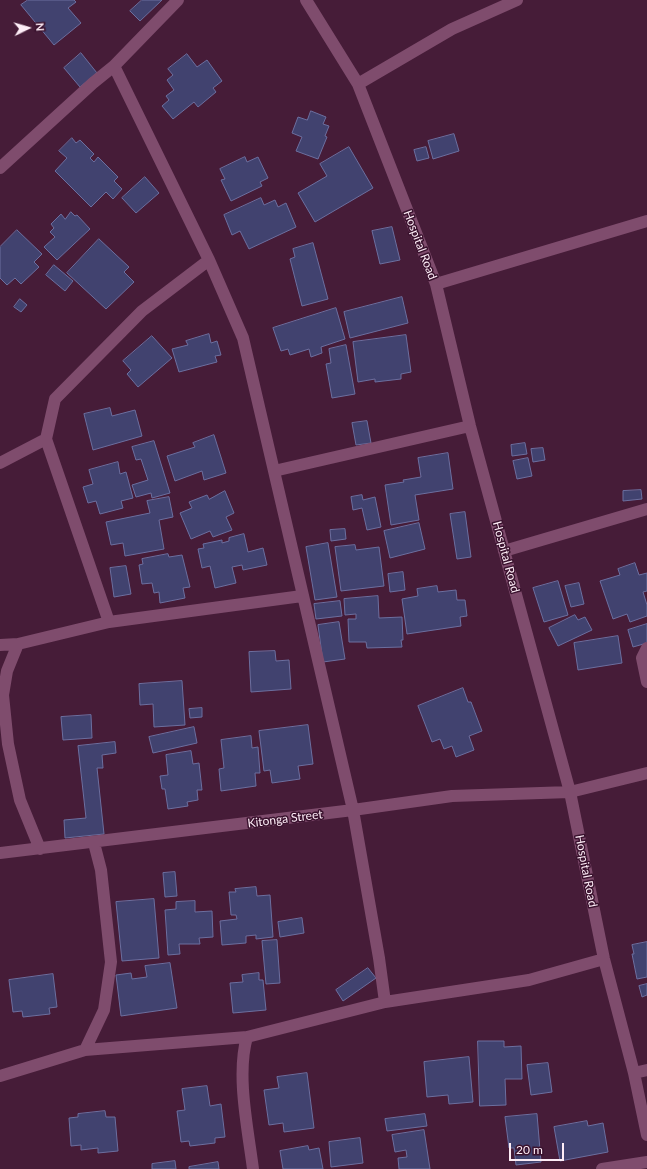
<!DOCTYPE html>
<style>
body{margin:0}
#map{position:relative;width:647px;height:1169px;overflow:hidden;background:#461c38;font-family:Lato,sans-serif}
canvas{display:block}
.north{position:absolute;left:8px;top:8px;width:40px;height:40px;-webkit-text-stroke:3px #3a122e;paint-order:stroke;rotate:85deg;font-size:11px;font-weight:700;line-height:16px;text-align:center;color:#feedf7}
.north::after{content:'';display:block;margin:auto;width:14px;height:18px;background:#feedf7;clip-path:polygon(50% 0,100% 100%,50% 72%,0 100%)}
.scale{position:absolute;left:509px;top:1143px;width:55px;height:18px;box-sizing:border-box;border:2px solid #feedf7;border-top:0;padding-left:5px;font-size:12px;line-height:14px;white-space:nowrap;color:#feedf7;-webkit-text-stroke:3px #3a122e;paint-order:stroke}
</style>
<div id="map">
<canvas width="647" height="1169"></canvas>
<div class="north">N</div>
<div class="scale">20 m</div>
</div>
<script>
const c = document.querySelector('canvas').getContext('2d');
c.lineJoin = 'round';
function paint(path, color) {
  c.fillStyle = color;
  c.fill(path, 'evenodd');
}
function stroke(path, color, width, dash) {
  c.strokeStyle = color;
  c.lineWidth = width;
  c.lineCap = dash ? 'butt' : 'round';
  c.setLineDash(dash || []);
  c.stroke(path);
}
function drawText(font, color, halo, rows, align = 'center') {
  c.font = font + ' Lato,sans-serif';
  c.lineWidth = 3;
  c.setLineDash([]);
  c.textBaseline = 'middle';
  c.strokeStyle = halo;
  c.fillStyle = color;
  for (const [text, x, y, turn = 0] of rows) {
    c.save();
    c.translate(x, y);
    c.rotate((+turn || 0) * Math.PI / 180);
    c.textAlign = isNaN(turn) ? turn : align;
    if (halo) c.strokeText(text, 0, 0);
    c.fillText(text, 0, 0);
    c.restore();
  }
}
const building = new Path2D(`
 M28 0H74L76 2 68 8 81 23 54 45 21 5Z
 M142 0H162L140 21 130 11Z
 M81 53 97 73 80 87 64 68Z
 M187 54 197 67 207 60 222 81 213 88 216 92 198 107 194 102 173 119 162 106 169 100 166 96 174 90 167 80 173 75 168 69Z
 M311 111 326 117 323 124 329 126 325 136 327 137 318 159 296 151 302 137 292 133 298 117 307 120Z
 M454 134 459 151 433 159 428 141Z
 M72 138 76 143 80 140 94 154 90 158 94 162 98 157 118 177 114 181 122 189 113 199 106 192 91 207 55 171 67 158 59 151Z
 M349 147 373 188 315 222 298 193 327 176 320 164Z
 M426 147 429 158 417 161 414 150Z
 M245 157 247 162 258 157 268 178 260 182 262 186 231 201 221 180 225 179 220 169Z
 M145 177 159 193 136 213 122 198Z
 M261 198 264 205 275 200 278 207 286 203 296 227 249 249 240 231 232 235 224 215Z
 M71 212 75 216 77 215 90 229 57 260 44 247 55 237 50 232 54 228 51 224 61 214 65 219Z
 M392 227 400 260 380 264 372 231Z
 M17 230 42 254 34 262 39 267 21 284 15 278 7 285 0 278V247Z
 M99 239 129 267 124 272 134 282 106 309 67 273Z
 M313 243 328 299 302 306 290 259 295 257 293 249Z
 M54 265 73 281 65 291 46 275Z
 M402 297 408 323 350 338 344 312Z
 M20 299 27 305 21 312 14 307Z
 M336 308 345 339 321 347 322 353 311 357 309 349 290 355 288 349 281 351 273 328Z
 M209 334 211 343 217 341 221 355 215 356 217 362 179 372 172 349 188 345 186 341Z
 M406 335 411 372 401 374V379L375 382V379L358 382 353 342Z
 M152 336 172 358 138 387 127 374 131 370 123 361Z
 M346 345 355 394 332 398 326 364 331 363 329 349Z
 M110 408 112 416 135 410 142 436 93 450 84 414Z
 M367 421 371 443 356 445 352 423Z
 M214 435 226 473 204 480 202 471 175 481 167 456 195 447 193 443Z
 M154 441 170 493 152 498 151 493 136 497 132 485 148 480 141 459 136 460 132 447Z
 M525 443 527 454 512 456 511 445Z
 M543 448 545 460 533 462 531 449Z
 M448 453 453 489 415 495 419 520 391 525 385 485 404 482 403 480 421 477 418 458Z
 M528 458 532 476 517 479 513 461Z
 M118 462 120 474 126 472 133 498 121 501 123 508 100 514 96 501 88 503 83 487 93 484 89 470Z
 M641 490 642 499 623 501V491Z
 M225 491 234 513 226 517 232 530 213 537 210 531 191 539 180 513 192 508 189 502 207 495 209 499Z
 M362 495 363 500 375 497 381 527 367 530 362 508 353 510 351 497Z
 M169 497 173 517 159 520 164 549 125 556 123 543 111 545 106 522 150 513 147 501Z
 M465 512 471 557 457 559 450 514Z
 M419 523 425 549 390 558 384 531Z
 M345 529 346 539 331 541 330 530Z
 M244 534 248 552 263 548 267 565 243 570 242 565 232 567 236 583 215 588 210 566 202 568 198 549 204 548 203 544 222 540V543L229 541V538Z
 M328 543 337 597 315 600 306 547Z
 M355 545 356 550 379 547 384 586 341 591 335 547Z
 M168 554 169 557 182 555 190 587 183 588 185 598 160 603 159 592 154 593 152 583 142 584 139 565 143 564 142 559Z
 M635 563 639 575 647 573V591L643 592 647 605V616L630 622 627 614 613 619 600 581 620 575 618 569Z
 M126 566 131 594 114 597 110 568Z
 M403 572 405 590 390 592 388 574Z
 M558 581 568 615 544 622 533 588Z
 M579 583 584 604 571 607 565 586Z
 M437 586 438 592 456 590 457 600H465L467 616 460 617 461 626 407 634 402 599 418 596 417 589Z
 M378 596 379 618 402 617 403 640H401L402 647 367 648 366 642H349L348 619H356V614L345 615 344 599Z
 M340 601 342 616 316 619 314 604Z
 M575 615 578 620 585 617 592 630 558 646 549 628Z
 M339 622 345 659 323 662 318 625Z
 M647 624V643L633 647 628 630Z
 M618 636 622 663 578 670 574 643Z
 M275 651 276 661 289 660 291 689 251 692 249 652Z
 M182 681 185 725 154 727 153 704 140 705 139 684Z
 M463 688 468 702H471L482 731 469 736 474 750 456 757 452 746 444 749 440 739 432 742 418 706Z
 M202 708V717L190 718 189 709Z
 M91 715 92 738 63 740 61 717Z
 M308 725 313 764 298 766 300 779 272 783 270 770 264 771 259 731Z
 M194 727 197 743 153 753 149 737Z
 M251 736 252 748 258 747 260 773H255L256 786 221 791 219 769 224 768 221 740Z
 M115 742 116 753 102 755 103 768H97L104 834 65 838 64 820 86 818 78 746Z
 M191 751 193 764 199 763 202 790H197L198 800 187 802 188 806 168 809 165 789H162L160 776 168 775 166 755Z
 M175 872 177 896 165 897 163 873Z
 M256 887 257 896 270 895 273 937 256 939V935L246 936V943L222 945 220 921 237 919 236 915H231L229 892H236L235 889Z
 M154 899 159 958 122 961 116 902Z
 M195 901V912L212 911 213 937 199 938 200 944H179L180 954 168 955 165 910 176 909V902Z
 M302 918 304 933 280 937 278 922Z
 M277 940 280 983 266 984 262 941Z
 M647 942V977L637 979 632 954H634L632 945Z
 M170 963 177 1008 121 1016 116 975 131 973 132 979 147 977 145 966Z
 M368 968 376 978 343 1001 336 990Z
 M259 973V980H263L266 1010 233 1013 230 983 243 982 242 975Z
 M53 974 57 1007 49 1008 50 1014 23 1017 22 1011 13 1012 9 980Z
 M647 984V995L642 997 639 986Z
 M478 1041H504V1047L521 1046 522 1079H505L506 1105 480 1106Z
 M469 1057 473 1102 449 1104 448 1095 427 1097 424 1062Z
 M548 1063 552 1092 531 1095 527 1065Z
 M307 1073 314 1128 284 1132 283 1123 269 1125 264 1090 279 1088 277 1077Z
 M207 1086 210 1106 221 1104 225 1137 215 1138V1143L190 1146 189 1141 181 1142 177 1111 185 1110 182 1089Z
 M105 1111 106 1117H115L118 1151 98 1153V1148L81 1150V1145L71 1146 69 1118 78 1117V1114Z
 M425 1114 427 1126 387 1131 385 1119Z
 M537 1114 541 1162 516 1165 514 1148H509L505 1117Z
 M587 1121 588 1126 603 1123 608 1152 560 1161 554 1127Z
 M424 1130 430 1169H399L398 1158 407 1157 406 1150 395 1152 392 1135Z
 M360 1138 363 1163 331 1167 329 1142Z
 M308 1146 309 1150 319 1148 323 1169H283L280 1151Z
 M175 1161 176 1169H152V1164Z
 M218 1162 219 1169H189V1167Z`);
paint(building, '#41426f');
stroke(building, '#6c6f9f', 1);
stroke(new Path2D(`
 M306 0 358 84 436 284 470 426 570 792 604 959 634 1073 647 1135
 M114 66 209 260 243 338 353 810 379 958 385 1002
 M358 84 452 29 517 0
 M0 168 93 83 114 66 178 0
 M436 284 647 221
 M0 463 46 439
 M274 471 470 426
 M504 551 647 509
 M109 622 46 439 55 399 142 311 209 260
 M18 644 7 671 3 695 8 744 20 800 40 849
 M0 645 18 644 109 622 302 596
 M647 648 642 658 647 682
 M0 853 353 810 452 796 570 792 647 773
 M85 1050 104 1010 111 962 101 870 94 843
 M634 1073 647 1070
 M0 1076 85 1050 247 1037
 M253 1169C248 1129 236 1075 247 1037L385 1002 529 980 604 959
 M602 1169 647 1162`), '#7f4c6d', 12);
drawText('12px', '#feedf7', '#3a122e', [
 ["Hospital Road",420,245,69],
 ["Hospital Road",506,557,75],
 ["Kitonga Street",285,819,-7],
 ["Hospital Road",586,871,79]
]);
</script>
